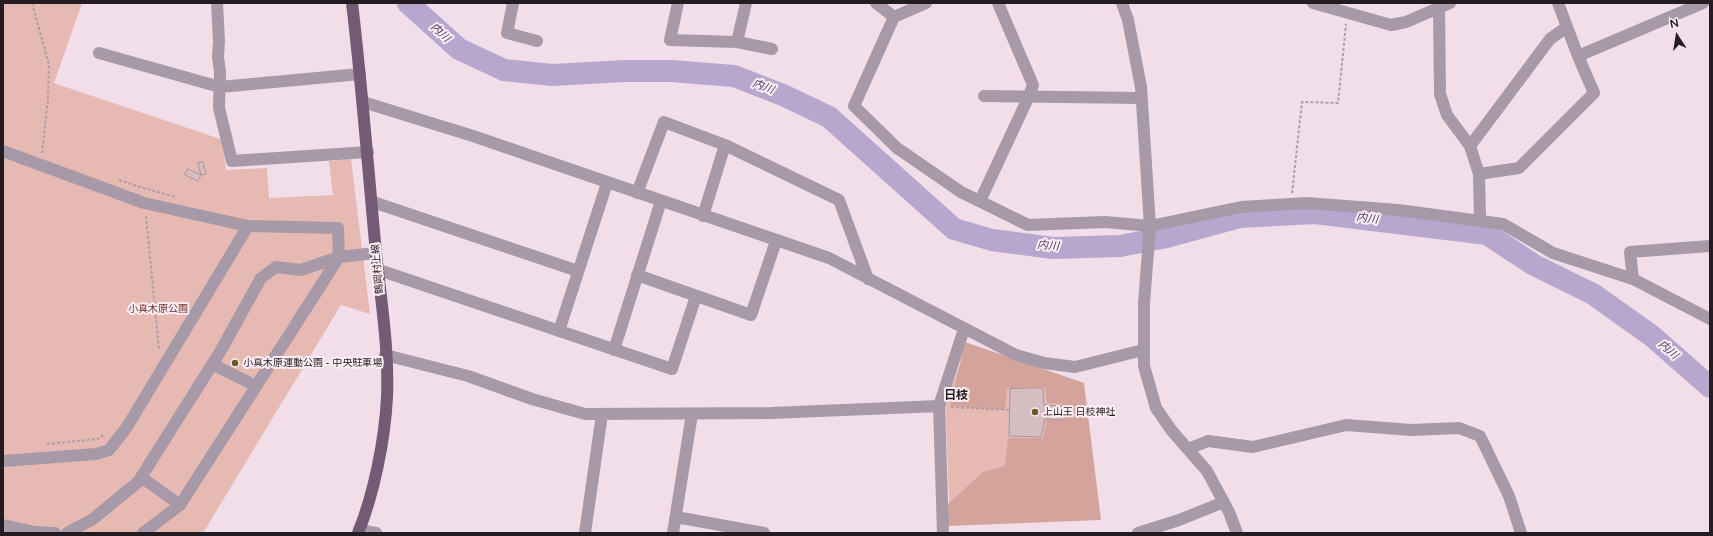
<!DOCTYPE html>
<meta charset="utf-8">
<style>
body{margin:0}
#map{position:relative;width:1713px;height:536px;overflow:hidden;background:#f2dee8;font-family:"Varela Round",sans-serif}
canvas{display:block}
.frame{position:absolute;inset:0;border:4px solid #231c20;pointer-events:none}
.north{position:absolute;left:1657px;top:16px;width:40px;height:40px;-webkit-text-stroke:3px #fdedf5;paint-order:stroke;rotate:348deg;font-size:11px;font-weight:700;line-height:16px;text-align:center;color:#231c20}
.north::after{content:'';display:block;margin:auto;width:14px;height:18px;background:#231c20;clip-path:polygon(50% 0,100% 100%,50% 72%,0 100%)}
</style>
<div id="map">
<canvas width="1713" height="536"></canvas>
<div class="frame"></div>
<div class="north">N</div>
</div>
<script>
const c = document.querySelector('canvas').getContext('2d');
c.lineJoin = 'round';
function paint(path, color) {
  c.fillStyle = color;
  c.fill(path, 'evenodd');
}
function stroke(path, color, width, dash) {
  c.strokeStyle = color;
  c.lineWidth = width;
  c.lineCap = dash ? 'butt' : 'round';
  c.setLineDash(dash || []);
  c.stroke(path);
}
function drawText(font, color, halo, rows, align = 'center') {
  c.font = font + ' "Varela Round","Noto Sans JP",sans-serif';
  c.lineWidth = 4;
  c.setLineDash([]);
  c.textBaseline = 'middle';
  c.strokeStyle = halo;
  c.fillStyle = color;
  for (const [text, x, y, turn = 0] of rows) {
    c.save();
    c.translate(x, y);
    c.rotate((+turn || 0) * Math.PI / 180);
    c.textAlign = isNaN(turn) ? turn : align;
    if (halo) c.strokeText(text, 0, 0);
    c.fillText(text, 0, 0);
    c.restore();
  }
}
paint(new Path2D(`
 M3 3H82L54 83 223 140 226 170 267 168 269 198 333 195 329 161 351 159 370 314 341 305 203 533H3Z
 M967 347 1082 385 1095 515 950 521 945 402Z`), '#e6bab3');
paint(new Path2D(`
 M965 342 1084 383 1101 520 948 526 946 506 983 472 1005 466 1008 438H1043L1047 419 1062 420 1061 404 1047 403 1045 387 1007 388 1005 410 950 406Z`), '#d4a39c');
stroke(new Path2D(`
 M408 3 459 49 504 70 552 75 625 71H671L734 76 783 95 829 117 954 229 992 240 1053 248 1120 246 1167 237 1240 217 1315 213 1487 234 1534 265 1593 294 1652 336 1710 387`), '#b7a7ce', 22);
const building = new Path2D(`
 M203 162 206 174 201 175 198 163Z
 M188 169 201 175 198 181 185 175Z
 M1043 388 1044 405 1061 406 1062 420 1045 419 1041 437 1009 436 1010 389Z`);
paint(building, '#d4bec1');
stroke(building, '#aa9598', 1);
stroke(new Path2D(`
 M32 3 49 65 48 99 42 153
 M119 180 140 187 176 197
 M1292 193 1302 102 1338 103 1346 24
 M146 216 159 349
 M951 407 1009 410
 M47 444 98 439 105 434`), '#ae9ea6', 2, [3, 2]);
stroke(new Path2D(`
 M217 3 219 41 218 57 220 72 219 108 232 161 368 152
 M513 3 507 33 537 41
 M678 3 670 40 737 42 772 49
 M876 3 894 17
 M926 3 894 17 854 106 897 148 961 192 1028 225 1105 222 1150 226 1241 207 1307 203 1398 210 1503 224 1553 253 1633 279 1710 319
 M1122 3 1128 20 1141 87 1150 226 1144 303V366L1156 408 1172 431 1207 471 1229 512 1237 533
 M1313 3 1391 25 1406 22 1450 3
 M1438 3 1439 7 1440 94 1447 115 1470 146 1479 174 1480 220
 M1558 3 1578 56 1703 3
 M737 42 746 3
 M99 53 220 87 360 74
 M984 96 1141 98
 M363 102 473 136 829 258 1016 355 1044 363 1075 367 1143 350
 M1470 146 1550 39 1567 27
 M3 151 144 203 248 226 338 228 339 257 376 253
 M1479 174 1519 168 1594 93 1578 56
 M637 193 664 122 725 145 839 200 868 279
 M980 201 1029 96 1033 85 998 3
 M373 202 578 271
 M703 216 725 145
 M379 270 672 369 696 296
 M637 275 751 315 776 241
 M1633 279 1630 252 1710 246
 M559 331 607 183
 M614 350 661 201
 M385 355 468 376 532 399 585 414 771 413 939 406
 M212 364 256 386
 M1188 449 1208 441 1253 447 1346 425 1411 430 1459 428 1480 436 1509 496 1521 533
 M3 461 96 454 109 450 127 427 248 226
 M141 477 180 505
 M676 517 764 533
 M3 525 35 532 55 533
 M359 530 376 533
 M67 533 93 519 138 482 220 352 261 278 276 267 301 270 339 257
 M143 533 180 505 339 257
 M585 533 602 414
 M673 533 692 414
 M943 533 939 406 964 329
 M1138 533 1179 520 1224 502`), '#a799a8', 12);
stroke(new Path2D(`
 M352 3C362 86 368 169 376 253 381 300 389 350 387 397 385 439 374 494 358 533`), '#745b75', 12);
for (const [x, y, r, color] of [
 [235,363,4,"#695a27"],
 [1035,412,4,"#695a27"]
]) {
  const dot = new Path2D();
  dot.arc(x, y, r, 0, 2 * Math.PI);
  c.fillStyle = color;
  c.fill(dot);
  stroke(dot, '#fdedf5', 1.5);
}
drawText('10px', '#231c20', '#fdedf5', [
 ["鶴岡村上線",378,269,-95]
]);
drawText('10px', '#6f322a', '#fdedf5', [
 ["小真木原公園",158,309]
]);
drawText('10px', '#231c20', '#fdedf5', [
 ["小真木原運動公園 - 中央駐車場",243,363],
 ["上山王 日枝神社",1043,412]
], 'left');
drawText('italic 11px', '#4d3568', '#fdedf5', [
 ["内川",440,33,43],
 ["内川",763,87,21],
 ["内川",1367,219,7],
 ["内川",1048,246,5],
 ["内川",1668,350,41]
]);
drawText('bold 12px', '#231c20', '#fdedf5', [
 ["日枝",956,396]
]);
</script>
